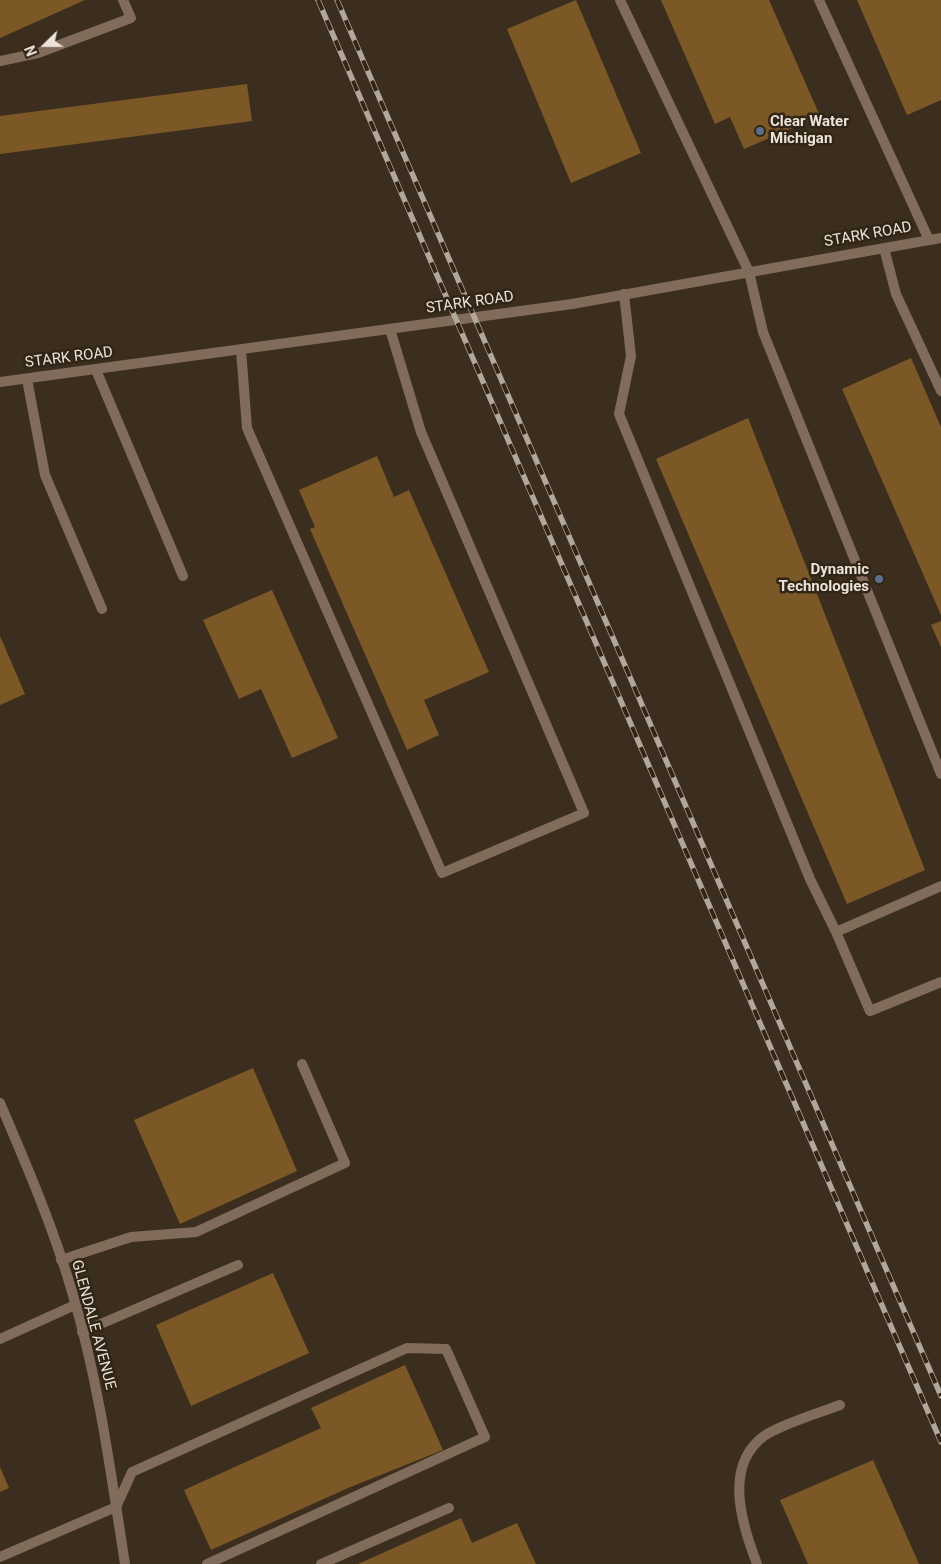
<!DOCTYPE html>
<style>
body{margin:0}
#map{position:relative;width:941px;height:1564px;overflow:hidden;background:#3c2e1f;font-family:Roboto,sans-serif}
canvas{display:block}
.north{position:absolute;left:20px;top:20px;width:50px;height:50px;-webkit-text-stroke:4px #312515;paint-order:stroke;rotate:248deg;font-size:14px;font-weight:700;line-height:20px;text-align:center;color:#ebe2d8}
.north::after{content:'';display:block;margin:auto;width:18px;height:22px;background:#ebe2d8;clip-path:polygon(50% 0,100% 100%,50% 72%,0 100%)}
</style>
<div id="map">
<canvas width="941" height="1564"></canvas>
<div class="north">N</div>
</div>
<script>
const c = document.querySelector('canvas').getContext('2d');
c.lineJoin = 'round';
function paint(path, color) {
  c.fillStyle = color;
  c.fill(path, 'evenodd');
}
function stroke(path, color, width, dash) {
  c.strokeStyle = color;
  c.lineWidth = width;
  c.lineCap = dash ? 'butt' : 'round';
  c.setLineDash(dash || []);
  c.stroke(path);
}
function drawText(font, color, halo, rows, align = 'center') {
  c.font = font + ' Roboto,sans-serif';
  c.lineWidth = 5;
  c.setLineDash([]);
  c.textBaseline = 'middle';
  c.strokeStyle = halo;
  c.fillStyle = color;
  for (const [text, x, y, turn = 0] of rows) {
    c.save();
    c.translate(x, y);
    c.rotate((+turn || 0) * Math.PI / 180);
    c.textAlign = isNaN(turn) ? turn : align;
    if (halo) c.strokeText(text, 0, 0);
    c.fillText(text, 0, 0);
    c.restore();
  }
}
paint(new Path2D(`
 M0 0H85L0 38Z
 M576 0 641 153 571 183 507 29Z
 M661 0H769L820 116 744 149 730 117 715 124Z
 M857 0H941V100L907 115Z
 M247 84 252 121 0 154V116Z
 M911 358 941 427V615L842 389Z
 M748 418 925 870 847 904 656 459Z
 M377 456 394 497 409 490 489 672 424 700 439 735 407 750 310 529 315 527 299 490Z
 M272 590 338 738 292 758 261 689 239 699 203 620Z
 M941 621V647L931 625Z
 M0 636 25 694 0 705Z
 M253 1068 297 1171 180 1224 134 1120Z
 M273 1273 309 1353 191 1406 156 1325Z
 M405 1365 443 1450 348 1488 211 1550 184 1490 321 1428 311 1408Z
 M873 1460 919 1564H808L780 1500Z
 M0 1467 9 1488 0 1492Z
 M461 1518 472 1543 517 1523 536 1564H358Z`), '#7d5827');
stroke(new Path2D(`
 M620 0 749 272 763 332 941 774
 M819 0 929 240
 M0 61 38 53 131 18 123 0
 M884 248 896 294 941 391
 M624 294 631 356 619 414 810 879 836 932 941 886
 M241 350 247 428 442 873 584 813 421 432 390 329
 M96 370 183 576
 M27 379 45 475 102 609
 M836 932 870 1011 941 982
 M61 1260 131 1237 196 1232 345 1163 302 1064
 M82 1332 238 1265
 M0 1339 75 1305
 M0 1557 116 1507 132 1472 407 1348 446 1349 485 1437 207 1564
 M321 1564 449 1508
 M757 1564C742 1525 723 1466 764 1436 779 1425 821 1412 840 1405`), '#816c5c', 10);
stroke(new Path2D(`
 M0 1103C27 1166 54 1229 73 1295 99 1383 111 1474 125 1564`), '#816c5c', 10);
stroke(new Path2D(`
 M0 382 572 304 941 238`), '#816c5c', 10);
const rail = new Path2D(`
 M318 0 941 1442
 M337 0 941 1396`);
stroke(rail, '#b2a79c', 5.5);
stroke(rail, '#312515', 4, [11]);
for (const [x, y, r, color] of [
 [760,131,5,"#5c6f8a"],
 [879,579,5,"#5c6f8a"]
]) {
  const dot = new Path2D();
  dot.arc(x, y, r, 0, 2 * Math.PI);
  c.fillStyle = color;
  c.fill(dot);
  stroke(dot, '#312515', 2);
}
drawText('bold 15px', '#ebe2d8', '#312515', [
 ["Clear Water",770,122],
 ["Michigan",770,139],
 ["Dynamic",869,570,"right"],
 ["Technologies",869,587,"right"]
], 'left');
drawText('15px', '#ebe2d8', '#312515', [
 ["STARK ROAD",868,235,-10],
 ["STARK ROAD",470,303,-8],
 ["STARK ROAD",69,358,-7],
 ["GLENDALE AVENUE",93,1325,75]
]);
</script>
